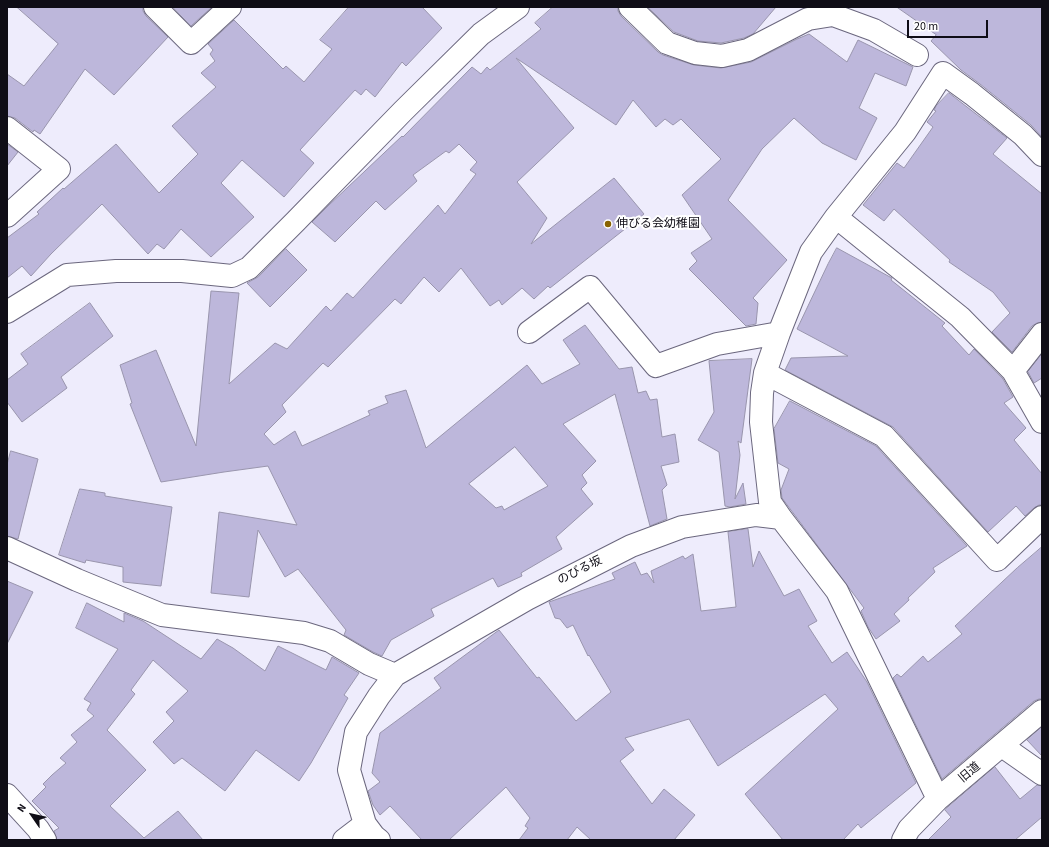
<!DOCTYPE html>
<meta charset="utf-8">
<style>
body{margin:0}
#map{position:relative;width:1049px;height:847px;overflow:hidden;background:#eeecfc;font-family:"Source Sans 3",sans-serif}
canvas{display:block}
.frame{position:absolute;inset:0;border:8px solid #0f0d16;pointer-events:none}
.north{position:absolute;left:12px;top:795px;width:40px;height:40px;-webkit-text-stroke:3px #fff;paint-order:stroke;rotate:304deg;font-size:11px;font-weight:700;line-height:16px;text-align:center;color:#0f0d16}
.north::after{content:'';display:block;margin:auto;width:14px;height:18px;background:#0f0d16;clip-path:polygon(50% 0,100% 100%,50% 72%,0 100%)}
.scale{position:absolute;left:907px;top:20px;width:81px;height:18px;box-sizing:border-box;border:2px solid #0f0d16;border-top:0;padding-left:5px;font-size:12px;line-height:14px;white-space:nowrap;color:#0f0d16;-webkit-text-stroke:3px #fff;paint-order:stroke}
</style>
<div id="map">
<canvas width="1049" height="847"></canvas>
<div class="frame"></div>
<div class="north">N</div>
<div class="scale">20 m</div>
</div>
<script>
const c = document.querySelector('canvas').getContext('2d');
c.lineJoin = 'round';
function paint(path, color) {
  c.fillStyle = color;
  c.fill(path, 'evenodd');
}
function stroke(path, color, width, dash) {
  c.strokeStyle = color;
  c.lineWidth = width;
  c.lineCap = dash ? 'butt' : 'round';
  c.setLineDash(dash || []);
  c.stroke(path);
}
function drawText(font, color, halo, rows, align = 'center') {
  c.font = font + ' "Source Sans 3","Noto Sans JP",sans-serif';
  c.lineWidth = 4;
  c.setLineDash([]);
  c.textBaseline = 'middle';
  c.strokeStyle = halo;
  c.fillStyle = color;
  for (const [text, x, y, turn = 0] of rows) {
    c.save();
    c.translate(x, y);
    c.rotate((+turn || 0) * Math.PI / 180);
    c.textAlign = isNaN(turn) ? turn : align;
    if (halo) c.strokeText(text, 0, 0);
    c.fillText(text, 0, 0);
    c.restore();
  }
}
const building = new Path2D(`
 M17 7H143V11L146 16 168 37 114 95 85 69 40 134 34 130 33 132 15 118 7 116V74L24 86 58 44Z
 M173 7H212L191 26Z
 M349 7H422L442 28 406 66 402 62 375 97 366 89 361 95 355 90 300 150 314 163 284 197 242 160 221 183 254 217 211 257 181 229 164 249 157 244 148 254 102 204 51 254 31 276 22 266 7 278V238L39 214 37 212 63 188 64 189 116 144 159 193 198 154 172 126 216 87 201 73 215 61 210 54 213 50 208 44 234 20 283 69 286 66 304 82 332 49 320 40Z
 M553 7H618V11L621 16 658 52 663 55 694 65 721 68 751 62 797 39 809 34 847 62 858 40 913 67 906 86 875 73 859 108 877 118 856 160 822 143 794 118 762 149 728 200 787 260 753 298 758 303 756 324 746 326 689 269 697 261 691 253 712 239 682 195 721 159 681 119 673 125 665 119 656 127 633 100 616 125 516 58 574 128 517 182 547 218 531 244 614 178 644 214 550 288 548 286 534 299 522 288 502 305 499 300 490 306 461 268 439 292 424 277 401 304 395 299 328 367 323 363 282 405 286 412 264 434 274 445 295 431 302 446 370 415 368 411 388 403 385 396 406 390 426 448 527 365 542 384 580 364 563 340 585 325 619 369 632 367 638 393 646 391 650 400 657 399 662 437 675 434 679 462 661 466 667 485 662 490 667 519 650 526 615 394 563 424 596 461 582 475 587 483 581 489 593 504 556 537 562 549 521 573 522 576 498 587 493 578 431 609 434 616 391 640 382 656 373 652 344 635 346 630 298 569 285 577 258 530 249 597 211 593 219 512 297 525 268 466 224 472 161 482 130 404 132 403 120 365 156 350 196 446 211 291 239 293 229 384 275 343 287 349 326 306 331 311 347 293 353 298 438 205 445 214 476 174 470 170 477 162 459 144 449 153 446 151 413 175 417 181 385 210 376 201 335 242 312 222 329 205 402 136 403 137 472 67 481 74 487 67 490 70 541 29 535 23ZM515 447 548 486 504 510 502 506 496 508 469 484Z
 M648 7H776L753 34 744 38 721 43 698 41 674 32Z
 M897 7H1042V137L1031 125 980 84 961 70 931 41 936 35Z
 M949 93 1007 138 993 154 1042 194V322L1037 323 1032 326 1012 352 992 332 1010 313 993 292 949 262 950 260 894 209 884 221 863 205 897 163 904 168 933 127 927 122 936 111 934 110 936 106Z
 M7 144 18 152 7 166Z
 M837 248 890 277 892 278 891 280 945 323 942 326 969 355 974 349 1003 379 1013 397 1004 403 1026 428 1014 440 1042 474V505H1039L1034 508 1025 516 1016 506 988 532 893 427 785 370 791 358 848 356 797 329 828 264Z
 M286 249 307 270 270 307 247 283 258 277Z
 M90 303 113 336 61 377 67 388 22 422 7 402V380L28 364 21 354Z
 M1042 354V378L1034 383 1028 372Z
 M752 359 741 443 738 441 740 455 735 499 743 483 746 504 730 507 725 506 719 452 698 440 714 412 709 361Z
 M790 401 876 446 967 546 933 568 935 572 908 598 909 600 894 614 900 621 876 639 868 627 861 611 864 608 782 498 781 490 789 469 778 463 774 429Z
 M11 451 38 459 18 539 7 536V465Z
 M80 489 105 493V496L172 507 161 586 123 582V567L86 560 85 563 59 555Z
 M748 529 753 567 759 551 784 596 799 589 817 621 808 626 832 663 847 652 867 682 916 783 861 828 858 824 843 840H783L745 794 838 709 825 694 718 766 689 719 625 738 634 750 620 761 652 804 664 789 695 815 674 840H591L577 827 567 840H519L528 828 525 826 530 818 506 787 449 840H422L390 806 380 815 373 805 368 791 380 782 372 773 380 733 441 688 434 678 499 630 537 678 539 677 576 721 611 692 589 655 588 656 573 625 567 628 560 619 555 618 549 602 615 579 612 573 635 562 641 575 647 573 654 583 651 571 683 556 685 559 693 554 701 611 736 607 728 532Z
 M1042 547V699H1039L1034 701 942 779 893 678 897 674 901 677 923 656 928 662 962 634 955 626 1017 568Z
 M7 581 33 592 7 644Z
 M87 603 124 622V613L143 621 201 659 217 639 233 648 265 671 278 646 326 670 332 657 359 673 344 695 348 698 311 763 299 781 256 750 225 791 182 758 174 764 153 742 174 721 166 712 188 691 153 660 131 690 135 694 107 730 146 770 110 806 144 838 178 811 203 840H57L54 831 59 828 32 801 46 787 43 784 52 775 66 763 60 758 77 742 71 735 94 716 87 710 91 703 84 699 118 649 76 628Z
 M1042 727V756L1027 740Z
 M995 767 1020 799 1037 785 1042 786V817L1015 840H928L951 817 945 810Z`);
paint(building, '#bdb7db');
stroke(building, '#9995ad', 1);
const street = new Path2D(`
 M155 7 191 43 230 7
 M630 7 667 43 695 53 722 56 748 50 808 19 833 15 874 30 917 55
 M7 128 59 169 7 216
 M836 217 960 317 1013 371 1042 422
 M7 312 67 275 116 271H182L232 276 249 268 296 221 403 111 481 34 518 7
 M529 332 590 287 656 366 717 344 779 333
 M1013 371 1042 334
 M765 373 884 436 997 560 1042 517
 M7 548 77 580 162 615 304 633 330 641 369 664 395 675
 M1002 746 1042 774
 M7 795 38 829 45 840
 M938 799 837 591 781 518 770 502 761 422 762 393 765 373 779 333 811 252 836 217 905 132 943 73 972 94 1023 135 1042 155
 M344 840 365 824
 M379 840 374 836 365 824 349 770 356 732 379 696 395 675 527 599 631 546 682 527 756 515 781 518
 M903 840 909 829 938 799 1042 711`);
stroke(street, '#6b677e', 24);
stroke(street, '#fff', 22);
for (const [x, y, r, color] of [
 [608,224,4,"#896301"]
]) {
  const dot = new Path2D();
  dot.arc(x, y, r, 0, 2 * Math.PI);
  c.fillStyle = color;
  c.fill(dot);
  stroke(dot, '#fff', 1.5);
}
drawText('12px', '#0f0d16', '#fff', [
 ["伸びる会幼稚園",616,224]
], 'left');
drawText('12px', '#0f0d16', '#fff', [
 ["のびる坂",580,571,-27],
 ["旧道",970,773,-40]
]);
</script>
